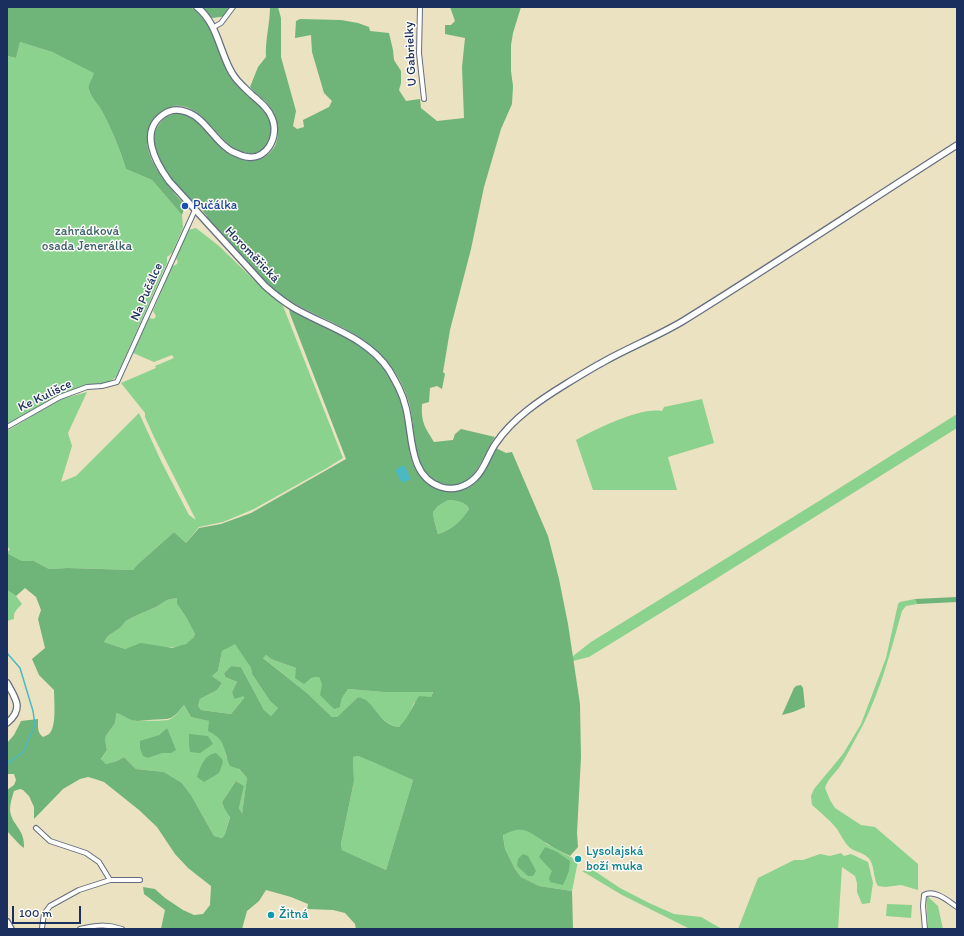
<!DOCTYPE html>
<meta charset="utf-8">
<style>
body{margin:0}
#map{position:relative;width:964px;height:936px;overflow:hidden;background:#ebe2c1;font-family:Itim,sans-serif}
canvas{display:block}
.frame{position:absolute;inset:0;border:8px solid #1b2f5e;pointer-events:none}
.scale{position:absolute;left:12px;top:906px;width:69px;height:18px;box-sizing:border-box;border:2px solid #1b2f5e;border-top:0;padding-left:5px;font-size:12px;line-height:14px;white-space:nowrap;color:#1b2f5e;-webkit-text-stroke:3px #fdfcf7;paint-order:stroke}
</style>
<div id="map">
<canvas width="964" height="936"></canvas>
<div class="frame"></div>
<div class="scale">100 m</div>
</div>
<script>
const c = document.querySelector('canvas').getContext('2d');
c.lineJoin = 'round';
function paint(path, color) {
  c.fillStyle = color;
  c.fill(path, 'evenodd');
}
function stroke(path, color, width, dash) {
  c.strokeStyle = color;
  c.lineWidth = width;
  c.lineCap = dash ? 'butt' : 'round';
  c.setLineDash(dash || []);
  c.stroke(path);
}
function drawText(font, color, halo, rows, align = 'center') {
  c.font = font + ' Itim,sans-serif';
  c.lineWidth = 3;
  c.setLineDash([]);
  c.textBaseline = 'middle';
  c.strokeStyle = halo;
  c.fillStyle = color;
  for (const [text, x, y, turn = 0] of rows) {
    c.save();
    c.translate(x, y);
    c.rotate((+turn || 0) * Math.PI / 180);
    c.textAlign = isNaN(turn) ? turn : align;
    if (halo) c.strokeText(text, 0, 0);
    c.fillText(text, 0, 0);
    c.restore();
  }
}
paint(new Path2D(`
 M20 42 52 52 95 73C92 78 88 85 89 91 91 97 99 105 102 111 112 130 120 149 126 169L152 180 182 215 183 228 172 253 167 257V263L116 377 109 382 60 394 7 424V56L16 58Z
 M196 228 219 246 255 281 283 306 343 458 327 468 254 509 223 522 199 527 186 543 174 532 137 565 133 570 67 568 49 569 34 561H22L7 553 10 549 7 547 8 543 7 542V431L61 399 87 392 68 433 72 446 61 482 76 476 139 413 162 463 189 515 196 520 154 437 145 417V413L121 383 156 368 155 366 174 358 172 355 154 362 133 353 149 318 154 319 156 316 153 311 172 266 176 265 178 262 176 258 188 230Z
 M702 399 714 443 668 457 677 490H593L576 440C596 429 640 407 662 411L664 407Z
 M957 414V428L698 590 589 657 573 661V656L591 642 819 501Z
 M448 500C454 500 467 502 469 509 461 521 452 530 438 534L434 520 433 512 438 506Z
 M7 590 16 596 22 604C18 609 13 611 14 619L7 621Z
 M177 598V604L186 617 195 634C186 658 144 641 125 649L104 642 108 636 120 628 126 621 133 617 156 607 167 600Z
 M915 599 917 604 906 606 902 611C891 650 881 689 863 725 856 737 850 750 842 763 838 771 827 779 825 788L830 800 835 808 861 825 875 827 918 864V890L901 885 885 887 878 886C873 878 875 868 870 860 865 852 856 853 849 847 844 842 841 835 837 829 830 820 821 813 812 805L811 796 814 789 843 754 861 724 886 658 898 604 900 602Z
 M235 643 251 668 252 674 270 701 278 708 271 716 264 710 241 667 231 666 224 673 225 677 237 682 232 692 234 699 244 695V698L231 714 201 710 198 706 200 699 217 690 222 683 212 676 218 671 222 651Z
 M266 655 271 659 296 668 311 678 319 677 322 685 340 707 342 698 348 689 384 692 433 691 431 697 414 703 406 721 399 727C379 724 375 704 358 697L337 717H332L307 693 262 657Z
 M184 705 191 717 210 721 216 735 225 745 226 756 247 778 242 815 239 808 244 786 236 781 222 802 224 808 230 816 225 834 222 838 214 836 191 795 182 783 164 772 136 769 124 757 117 761 106 764 101 760 107 750C104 734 105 738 113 726 116 723 116 717 116 713 121 714 126 718 131 720 135 721 164 721 168 720 176 717 180 710 184 705ZM167 728 171 753H163L148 758 152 738 159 735Z
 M358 756 371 760 413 780 386 870 342 850 341 844 354 781 353 757Z
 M521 829 528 830 547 844 578 861 572 891 539 886 521 877 515 869 505 849 503 834 510 831Z
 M841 853 844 856 851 854 868 862 873 883 870 903 862 904 857 892V883L855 876 842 867 838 929H738L758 878 794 860H803L820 854 830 856Z
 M593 870 620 888 649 903 674 914 701 917 722 929H690L622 895 582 871Z
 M926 895 938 906 943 929H928Z
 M887 904 912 905 911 918 886 916Z`), '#8ad28d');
paint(new Path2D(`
 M7 7H132C147 9 162 7 177 7 182 7 188 6 192 8 214 18 218 56 229 75 239 93 262 101 269 120 273 130 271 143 262 150 257 154 251 155 245 153 240 151 233 149 229 145 213 132 199 103 174 106 167 108 159 112 154 119 132 147 167 185 185 205L182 215 152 180 126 169C120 149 112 130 102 111 99 105 91 98 89 90 87 85 93 78 94 73L52 52 20 42 16 58 7 56Z
 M202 7H237L228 16 212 18Z
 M270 7H278L281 18V57L296 111 293 126 297 129 304 127 303 120 329 107 332 101 324 93 312 52 311 35 295 38 296 21 300 19 341 20 358 23 369 27 370 31 389 33 393 50 394 60 401 71V83L399 90 406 101 420 99 421 108 437 121 464 118 462 67 465 38 445 34V25H451L455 21 450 7H521L513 33 511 45V71L513 86 512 104 501 129 484 187 471 249 450 330 443 372 445 374 442 389 437 386 430 388 429 402 422 404C421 423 425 427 434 442L453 440 455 434 461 429 495 437C482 456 474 493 444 484 409 474 417 430 409 403 405 388 397 374 388 363 361 328 315 319 281 295 269 287 260 275 250 265 236 250 221 234 207 218V216C204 213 201 208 197 205 194 204 192 203 190 200 174 183 140 145 161 122 167 114 176 112 185 115 202 120 211 141 225 151 229 154 234 156 239 158 244 160 250 162 256 160 264 159 271 153 275 146 282 130 276 113 265 101 259 96 254 92 250 87L258 67 266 57C265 40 270 24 270 7Z
 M289 309C318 327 356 336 379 363 395 382 403 403 407 427 409 440 408 455 415 468 427 492 459 500 478 480 486 472 491 459 496 448L506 453 512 452 548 536 559 579 568 624 580 704 581 757 577 833 578 847 570 856C563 852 555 849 548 844 530 834 526 823 503 835L505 849 515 869 521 877 539 886 572 891 573 929H356L355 924 345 913 333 910 307 909 308 904 291 897 266 890 259 901 247 911 242 929H161L165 910 144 894 143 887 155 889 165 898 183 910 194 915 203 914 210 905 211 886 188 868 175 854 157 827 139 810 104 782 95 779 88 777 80 779 63 789 34 819V807L29 796 23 790 20 789 14 791C12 797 10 804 10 810 11 825 25 828 24 848L20 845 7 831V790L14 785 16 780 14 774H7V743L14 735 21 721 38 719C38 726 37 733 43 737 44 737 49 734 49 734 57 727 54 701 54 690L39 675 32 659 45 648 38 619 41 610 36 597 25 588 16 596 7 590V553L22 561H34L49 569 67 568 133 570 137 565 174 532 186 543 199 528 221 524 251 513 346 459 290 314ZM448 500C454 500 467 502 469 509 461 521 452 530 438 534L434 520 433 512 438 506ZM177 598V604L186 617 195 634 193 638 186 644 172 648 141 643 125 649 104 642 108 636 120 628 126 621 133 617 156 607 167 600ZM235 644 251 668 252 674 270 701 278 708 271 716 264 710 241 667 231 666 224 673 225 677 237 682 232 692 234 699 244 696V698L231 714 201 710 198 706 200 699 217 690 222 683 212 676 218 671 222 651ZM266 655 271 659 296 668 295 678 304 684 311 678 319 677 322 685 320 695 334 709 340 707 342 698 348 689 384 692H433L431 697 419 696C412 707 408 718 399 727 382 725 378 711 367 701 365 699 361 698 358 697L337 717H332L307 693 263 658ZM184 705 191 717 209 721 208 731C227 740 223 750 230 766L239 769 247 778 242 814 239 808 244 786 236 781 222 802 224 808 230 817 225 834 222 838 214 836 191 795 182 783 164 772 136 769 124 757 117 761 106 764 101 759 107 750C104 734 105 738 113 726 116 723 116 717 116 713 121 714 126 718 131 720 138 722 142 720 149 720 169 718 170 723 184 705ZM358 756 371 761 413 780 386 870 342 850 341 844 354 781 353 757Z
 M957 597V602L917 604 915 599Z
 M801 685 803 688 805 707 793 712 782 715 794 688 796 686Z
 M167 728 176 750 171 753H163L148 758 143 756 140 748V741L159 735Z
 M189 734 208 736 213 744 200 753 190 752 189 744Z
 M216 753 222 759 223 762 219 773 204 782 197 777C201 766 204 755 216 753Z
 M545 847 557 852 570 861 569 871 563 885 550 882 549 878 552 871 539 857Z
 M523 854 528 856 536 871 533 876H528L517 866 518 859Z`), '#6fb478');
paint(new Path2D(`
 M404 465 411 479 402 483 395 470Z`), '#4bb9c4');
stroke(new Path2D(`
 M7 653 20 668 33 711 35 725 23 752 7 764`), '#4bb9c4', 1.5);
const street = new Path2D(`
 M420 7 419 53 424 99
 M214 27 221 23 233 7
 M7 427 60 397 87 387 102 386 117 382 195 210
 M36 828 50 841 86 853 99 862 110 880
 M42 928 44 914 50 906 79 890 110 880H140
 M80 929C95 925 107 924 122 929
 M925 929 923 906 924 895C935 889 948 901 957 907`);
const secondary = new Path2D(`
 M197 7C218 24 219 51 232 73 237 82 245 88 252 95 260 102 268 108 272 118 280 137 266 163 243 156 238 154 231 152 227 148 213 138 204 118 187 112 179 109 171 109 164 114 138 131 156 163 169 181L265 286C274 294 284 302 294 308 327 327 367 337 389 370 396 382 403 394 406 408 413 435 408 476 441 487 453 491 466 487 475 478 485 469 488 454 496 443 513 418 540 400 566 384 579 376 592 368 605 361 630 347 658 336 683 321 775 264 866 203 957 145
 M7 683C16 699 24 709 7 723
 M7 922 11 929`);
stroke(street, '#646e81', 6);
stroke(secondary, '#646e81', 8);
stroke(street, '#fff', 4);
stroke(secondary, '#fff', 5.5);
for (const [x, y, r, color] of [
 [185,206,4,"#1a4fb4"],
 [578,859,4,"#0f9aa8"],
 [271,915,4,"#0f9aa8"]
]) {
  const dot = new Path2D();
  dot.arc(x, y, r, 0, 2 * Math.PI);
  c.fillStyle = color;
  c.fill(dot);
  stroke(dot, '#fdfcf7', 1.5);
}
drawText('13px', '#1b2f5e', '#fdfcf7', [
 ["U Gabrielky",411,54,-93],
 ["Horoměřická",252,255,46],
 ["Na Pučálce",147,292,-66],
 ["Ke Kulišce",45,396,-26]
]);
drawText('13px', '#164399', '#fdfcf7', [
 ["Pučálka",193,206]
], 'left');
drawText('13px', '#3c606c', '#fdfcf7', [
 ["zahrádková",87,232],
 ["osada Jenerálka",87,247]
]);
drawText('13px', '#0d838f', '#fdfcf7', [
 ["Lysolajská",586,852],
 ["boží muka",586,867],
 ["Žitná",279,915]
], 'left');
</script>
